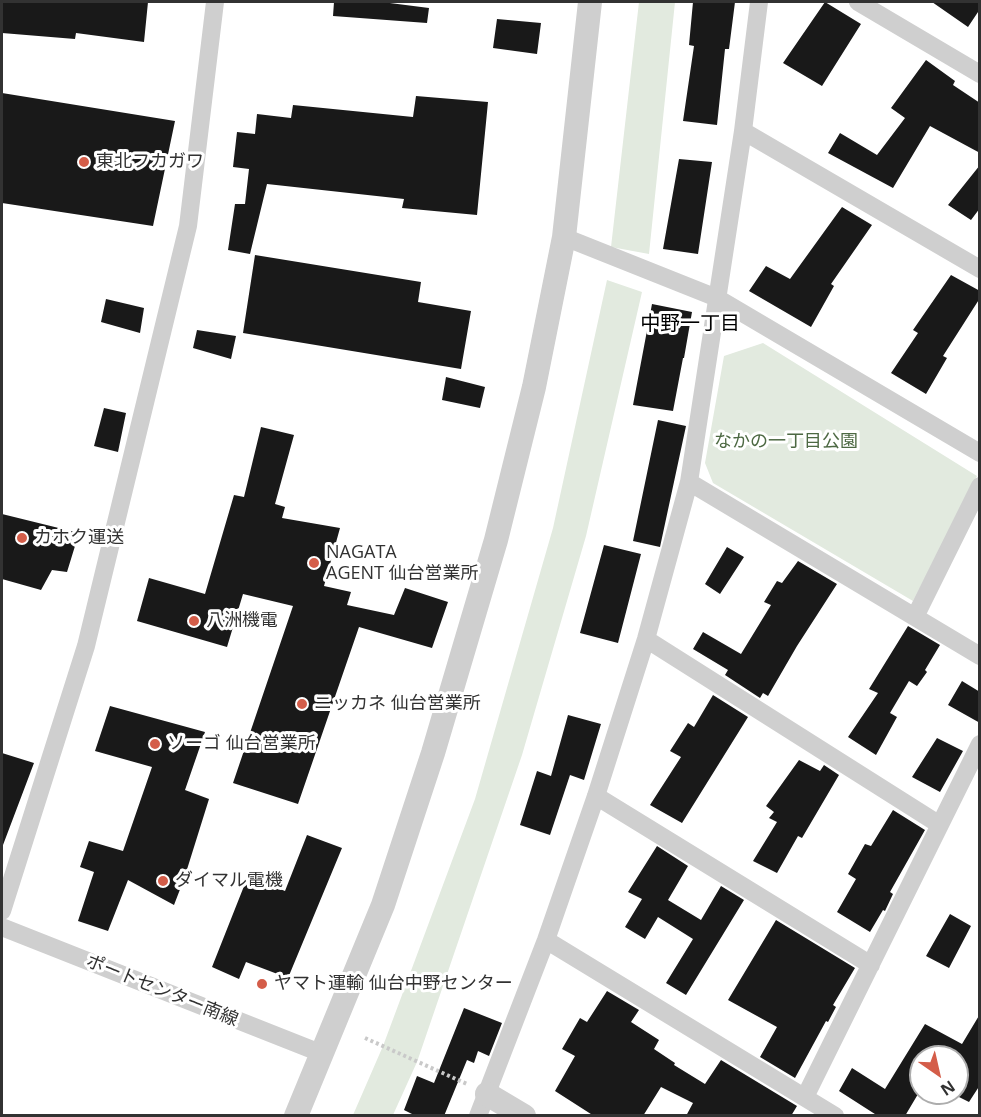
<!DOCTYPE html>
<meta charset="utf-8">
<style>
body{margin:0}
#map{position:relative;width:981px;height:1117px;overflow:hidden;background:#fff;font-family:"Open Sans",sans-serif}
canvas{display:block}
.frame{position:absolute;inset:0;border:3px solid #323232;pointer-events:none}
.north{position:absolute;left:909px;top:1045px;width:60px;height:60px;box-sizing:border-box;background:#fff;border:2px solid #adadad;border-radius:50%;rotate:146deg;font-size:16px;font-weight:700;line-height:24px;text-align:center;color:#323232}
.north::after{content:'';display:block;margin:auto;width:21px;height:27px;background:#d45d49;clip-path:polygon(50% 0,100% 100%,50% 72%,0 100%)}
</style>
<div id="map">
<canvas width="981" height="1117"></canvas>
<div class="frame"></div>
<div class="north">N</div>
</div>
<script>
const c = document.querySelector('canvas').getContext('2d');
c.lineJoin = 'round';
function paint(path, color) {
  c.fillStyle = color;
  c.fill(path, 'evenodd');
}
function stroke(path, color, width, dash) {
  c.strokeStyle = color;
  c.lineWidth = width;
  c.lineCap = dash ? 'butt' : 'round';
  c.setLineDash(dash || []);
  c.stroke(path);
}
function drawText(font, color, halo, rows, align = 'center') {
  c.font = font + ' "Open Sans","Noto Sans JP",sans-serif';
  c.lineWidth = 6;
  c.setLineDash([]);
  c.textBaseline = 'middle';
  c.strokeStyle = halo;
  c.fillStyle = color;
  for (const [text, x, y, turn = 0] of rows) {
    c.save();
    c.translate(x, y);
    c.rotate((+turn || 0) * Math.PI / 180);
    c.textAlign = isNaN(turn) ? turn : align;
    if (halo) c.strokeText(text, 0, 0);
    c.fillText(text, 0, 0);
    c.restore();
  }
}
paint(new Path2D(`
 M639 2H675L649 254 611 247Z
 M607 280 642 292 586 536 522 755 417 1062 393 1115H353L383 1046 475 799 553 528Z
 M763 343 977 476 913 601 713 483 705 463 724 356Z`), '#e2eadf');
paint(new Path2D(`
 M2 2H148L144 42 76 33 75 39 2 33Z
 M334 2H382L429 8 427 23 333 16Z
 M693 2H735L729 49H725L717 125 683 121 694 46 689 45Z
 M825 2 861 24 822 86 783 63Z
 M932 2H980V9L968 27Z
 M497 19 541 23 537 54 493 48Z
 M926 60 955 81 953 85 980 103V153L930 126 893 188 828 153 840 133 877 155 905 118 891 108Z
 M2 93 175 121 153 226 2 203Z
 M416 96 488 102 477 215 402 208 404 199 267 184 250 254 228 250 235 204H245L249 169 233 167 237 132 255 134 257 114 291 118 293 105 413 117Z
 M679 159 712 162 698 254 663 249Z
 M980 165V208L971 220 948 205Z
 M842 207 872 225 831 284 834 286 811 327 749 291 766 266 790 279Z
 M255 255 421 282 418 302 471 311 461 369 243 333Z
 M951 275 980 291V298L943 356 947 358 926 394 891 373 918 333 913 330Z
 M106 299 144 308 140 333 101 322Z
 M652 304 692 312 684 358H683L673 411 633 405Z
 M197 330 236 336 231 359 193 348Z
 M446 377 485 387 480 408 442 400Z
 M104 408 126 413 118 452 94 446Z
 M658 420 686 426 660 547 633 541Z
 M261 427 294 435 275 504 285 507 282 518 340 528 324 586 351 592 347 605 394 615 405 588 448 602 432 648 359 627 298 804 233 783 293 606 243 594 227 647 137 621 149 578 205 594 234 495 244 497Z
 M2 514 79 533 67 572 52 570 41 590 2 579Z
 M604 545 641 554 618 643 580 633Z
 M727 547 744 557 720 594 705 584Z
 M798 561 837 584 797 646 768 696 763 693 760 698 725 675 728 670 693 649 703 632 741 654 771 605 764 602 777 581 782 583Z
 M908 626 940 645 925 670 927 672 917 686 909 681 890 713 897 717 876 755 848 737 878 693 869 689Z
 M962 681 980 692V723L948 705Z
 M713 695 748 717 682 823 650 805 681 757 670 751 688 723 694 727Z
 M110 706 205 732 185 790 209 799 184 879 174 905 128 880 108 931 78 921 94 872 80 867 89 841 123 851 152 767 95 751Z
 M568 715 601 724 584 780 570 775 550 835 520 825 537 771 551 776Z
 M937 738 963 751 940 792 912 777Z
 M2 753 34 763 3 845H2Z
 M799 760 820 771 824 765 839 775 802 838 798 836 777 873 753 861 777 822 769 818 774 812 766 806Z
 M893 810 925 830 890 892 893 894 885 911 883 910 870 932 837 912 856 879 848 874 865 844 871 846Z
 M307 835 342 848 288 978 246 962 239 979 212 967 248 876 285 891Z
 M657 846 688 866 668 900 701 920 721 886 744 900 686 995 666 983 693 939 658 917 645 939 625 927 642 899 628 892Z
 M950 914 971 926 949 968 926 956Z
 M776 920 855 968 833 1005 836 1007 828 1022 826 1021 795 1078 760 1057 777 1027 728 1000Z
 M607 991 639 1010 631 1022 659 1040 654 1049 675 1063 674 1065 705 1084 721 1060 797 1106 791 1116H686L693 1103 661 1087 643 1116H594L555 1091 575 1056 562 1049 580 1018 587 1022Z
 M464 1008 502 1023 489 1056 478 1051 474 1063 467 1060 444 1116H416L404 1110 417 1076 434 1083Z
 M980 1014V1085L969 1102 951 1093H957V1057H921V1089L905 1116H878L839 1091 852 1068 885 1089 925 1024 962 1044Z`), '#191919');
stroke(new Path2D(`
 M365 1038 467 1084`), '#c9c9c9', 4, [3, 3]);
stroke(new Path2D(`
 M858 2 980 74
 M743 131 980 269
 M564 237 717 298 980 453
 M689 482 980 656
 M915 617 980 486
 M646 639 940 825
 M596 796 871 965
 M2 911 86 646 188 226 215 2
 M2 927 323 1054
 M546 940 835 1116
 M805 1097 980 744
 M478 1116 546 940 596 796 646 639 689 482 743 131 759 2`), '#cfcfcf', 18);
stroke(new Path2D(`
 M487 1094 524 1116
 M296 1116 383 905 433 753 496 540 534 387 564 237 590 2`), '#cfcfcf', 24);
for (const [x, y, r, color] of [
 [84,162,6,"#d45d49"],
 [22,538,6,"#d45d49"],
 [314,563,6,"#d45d49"],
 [194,621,6,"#d45d49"],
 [302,704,6,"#d45d49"],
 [155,744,6,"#d45d49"],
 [163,881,6,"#d45d49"],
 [262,984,6,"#d45d49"]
]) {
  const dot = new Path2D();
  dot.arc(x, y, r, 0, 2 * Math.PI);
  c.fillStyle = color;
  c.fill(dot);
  stroke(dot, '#fff', 2);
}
drawText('18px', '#323232', '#fff', [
 ["東北フカガワ",96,162],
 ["カホク運送",34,538],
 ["NAGATA",326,553],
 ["AGENT 仙台営業所",326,574],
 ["八洲機電",206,621],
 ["ニッカネ 仙台営業所",314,704],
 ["ソーゴ 仙台営業所",167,744],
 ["ダイマル電機",175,881],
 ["ヤマト運輸 仙台中野センター",274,984]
], 'left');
drawText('18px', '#4d6943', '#fff', [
 ["なかの一丁目公園",786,442]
]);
drawText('18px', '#323232', '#fff', [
 ["ポートセンター南線",162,991,22]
]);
drawText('20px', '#000', '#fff', [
 ["中野一丁目",690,324]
]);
</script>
